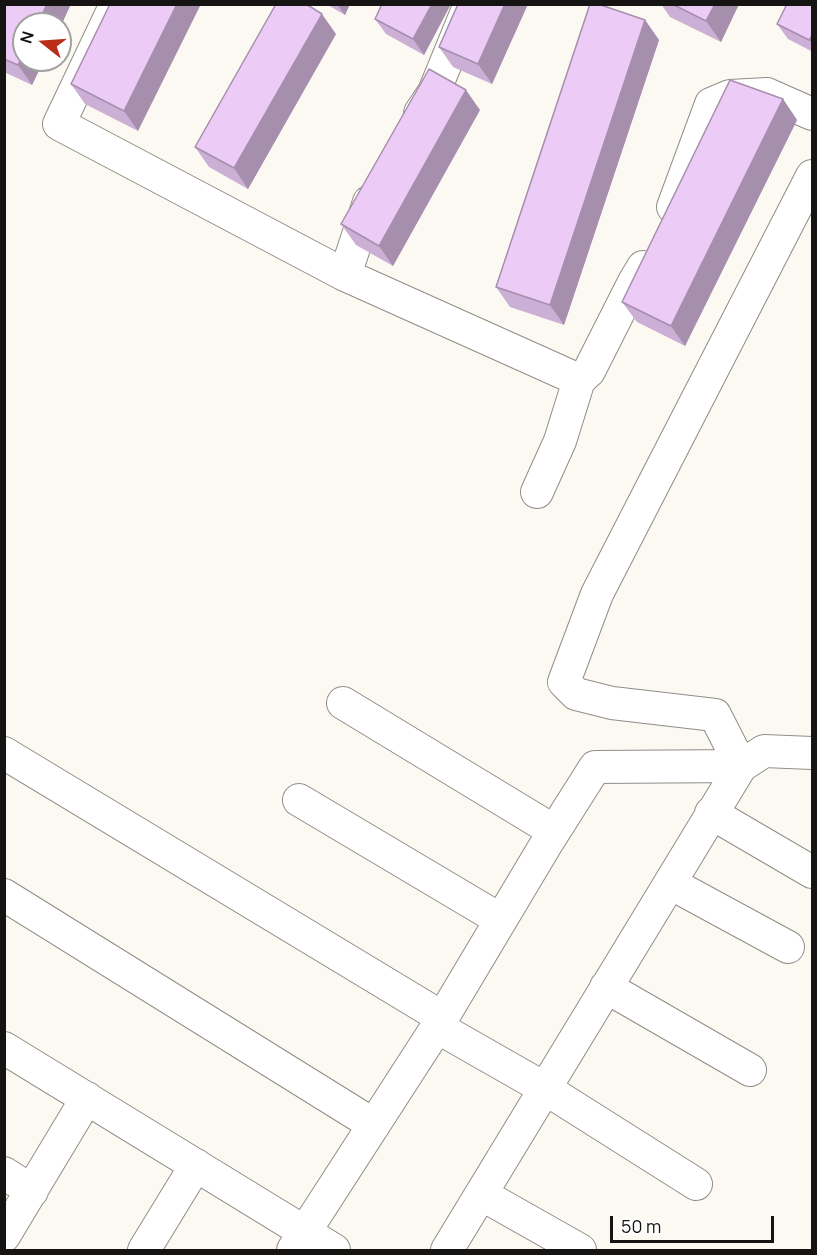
<!DOCTYPE html>
<style>
body{margin:0}
#map{position:relative;width:817px;height:1255px;overflow:hidden;background:#fcf9f2;font-family:Manrope,sans-serif}
canvas{display:block}
.frame{position:absolute;inset:0;border:6px solid #151412;pointer-events:none}
.north{position:absolute;left:12px;top:12px;width:60px;height:60px;box-sizing:border-box;background:#fff;border:2px solid #a1a1a0;border-radius:50%;rotate:287deg;font-size:16px;font-weight:700;line-height:24px;text-align:center;color:#151412}
.north::after{content:'';display:block;margin:auto;width:21px;height:27px;background:#ba2e19;clip-path:polygon(50% 0,100% 100%,50% 72%,0 100%)}
.scale{position:absolute;left:610px;top:1216px;width:164px;height:27px;box-sizing:border-box;border:3px solid #151412;border-top:0;padding-left:8px;font-size:18px;line-height:21px;white-space:nowrap;color:#151412;-webkit-text-stroke:4px #fff;paint-order:stroke}
</style>
<div id="map">
<canvas width="817" height="1255"></canvas>
<div class="frame"></div>
<div class="north">N</div>
<div class="scale">50 m</div>
</div>
<script>
const c = document.querySelector('canvas').getContext('2d');
c.lineJoin = 'round';
function stroke(path, color, width, dash) {
  c.strokeStyle = color;
  c.lineWidth = width;
  c.lineCap = dash ? 'butt' : 'round';
  c.setLineDash(dash || []);
  c.stroke(path);
}
function paint(path, color) {
  c.fillStyle = color;
  c.fill(path, 'evenodd');
}
const minor = new Path2D(`
 M116 4 59 124 345 275 579 380
 M420 113 434 92 470 4
 M673 207 711 104 730 96 767 94 812 114
 M345 275 369 202
 M537 492 560 441 579 380 589 371 634 282 643 267
 M343 703 554 831
 M4 753 443 1018
 M299 800 501 920
 M711 813 812 872
 M670 883 788 947
 M4 895 374 1125
 M606 987 750 1070
 M437 1027 544 1088 696 1184
 M4 1048 334 1250
 M4 1173 32 1191
 M481 1194 580 1250
 M4 1236 87 1098
 M144 1250 196 1165
 M293 1250 437 1027 545 846 595 767 741 766 764 751 812 753
 M447 1250 741 766 715 715 612 703 576 694 564 682 597 594 812 176`);
stroke(minor, '#908d87', 34);
stroke(minor, '#fff', 32);
paint(new Path2D(`
 M110 4 138 131 85 104 71 84Z
 M326 4H350L345 15Z
 M451 4 424 55 386 34 375 19Z
 M458 4H528L492 84 453 67 439 47Z
 M661 4H739L721 42 670 17Z
 M813 4V52L788 39 777 24Z
 M4 8 24 60H44L32 85 4 72Z
 M645 20 659 40 564 325 510 307 496 287Z
 M336 34 248 189 209 167 195 147Z
 M783 99 797 120 685 346 637 322 622 302Z
 M480 110 393 266 356 245 341 224Z`), '#ccafd4');
paint(new Path2D(`
 M47 4H71L60 28V24H38Z
 M177 4H201L138 131 124 111Z
 M337 4H350L345 15Z
 M432 4H451L424 55 413 39Z
 M505 4H528L492 84 478 64Z
 M715 4H739L721 42 706 21Z
 M322 14 336 34 248 189 234 168Z
 M645 20 659 40 564 325 550 305Z
 M813 34V44L809 40Z
 M24 52V60H44L32 85 18 65Z
 M466 90 480 110 393 266 379 246Z
 M783 99 797 120 685 346 671 326Z`), '#a68ead');
const building = new Path2D(`
 M6 4H47L38 24H24V52L18 65 4 59V8Z
 M110 4H177L124 111 71 84Z
 M276 4H306L322 14 234 168 195 147Z
 M382 4H432L413 39 375 19Z
 M458 4H505L478 64 439 47Z
 M590 4H598L645 20 550 305 496 287Z
 M672 4H715L706 21Z
 M787 4H813V34L809 40 777 24Z
 M429 69 466 90 379 246 341 224Z
 M730 80 783 99 671 326 622 302Z`);
paint(building, '#edcbf7');
stroke(building, '#a68ead', 1.5);
</script>
